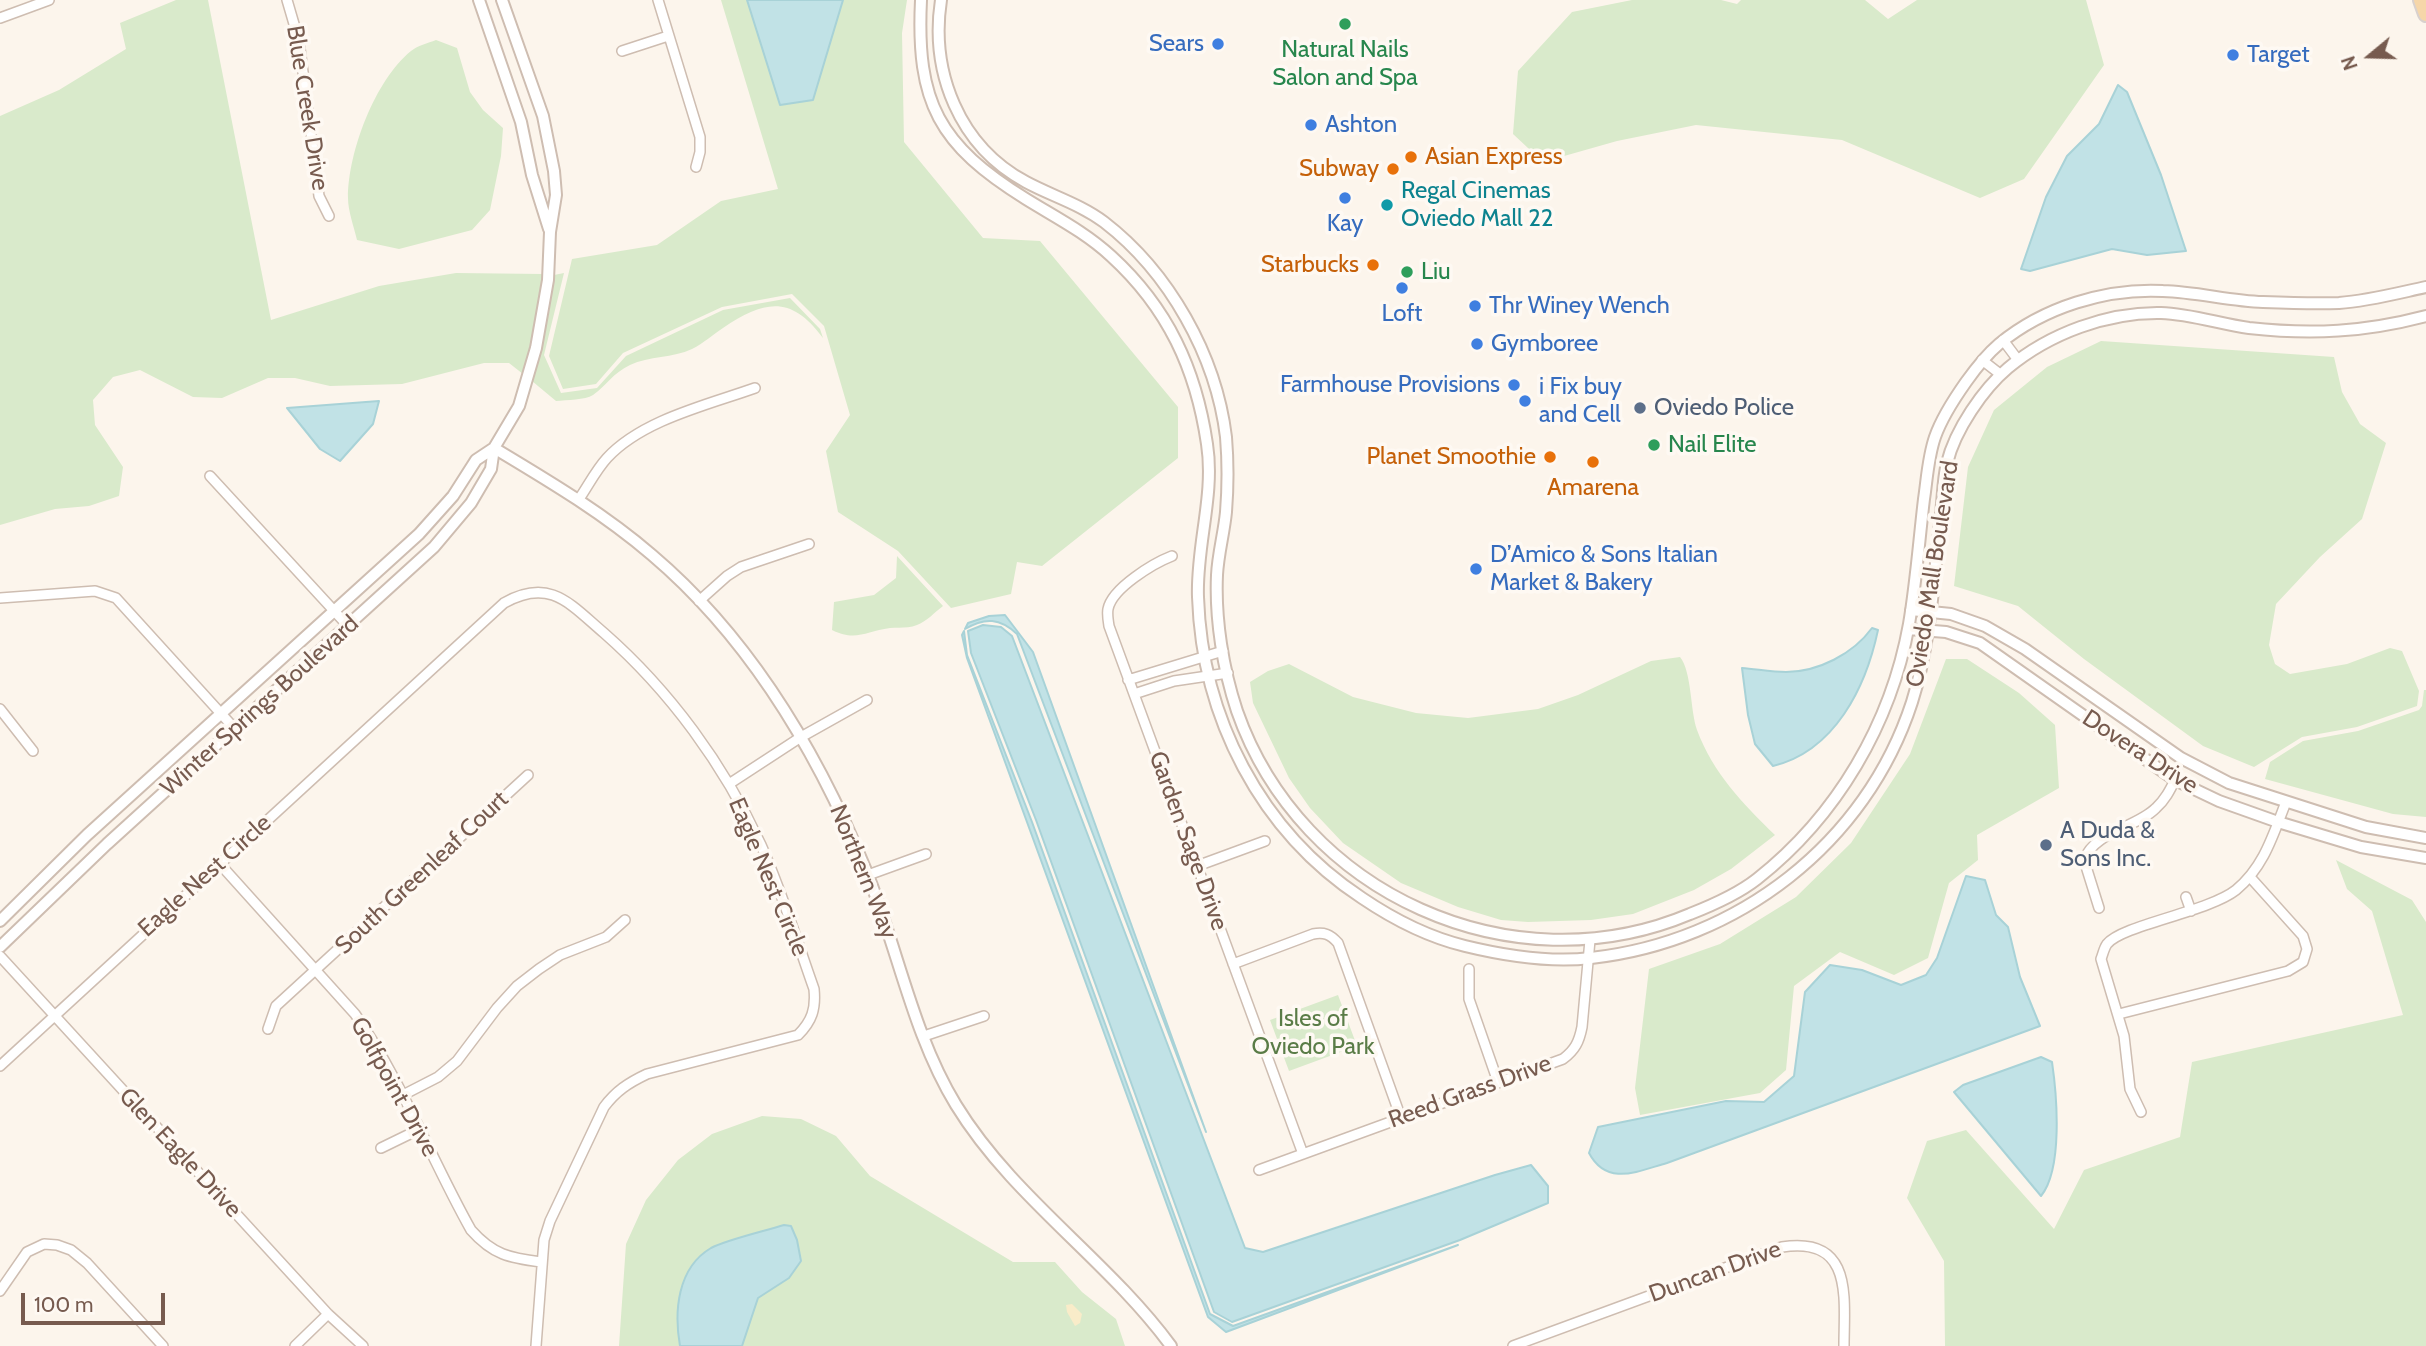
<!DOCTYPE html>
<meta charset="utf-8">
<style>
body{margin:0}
#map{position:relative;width:2426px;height:1346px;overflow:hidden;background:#fcf5ec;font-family:Cabin,sans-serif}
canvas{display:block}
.north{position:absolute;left:2335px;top:21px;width:70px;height:70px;-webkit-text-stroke:5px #fef9f3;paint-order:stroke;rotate:251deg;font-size:19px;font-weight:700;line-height:28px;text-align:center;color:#775b4f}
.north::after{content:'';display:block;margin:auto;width:24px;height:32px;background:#775b4f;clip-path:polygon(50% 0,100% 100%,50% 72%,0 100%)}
.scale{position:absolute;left:21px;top:1293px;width:144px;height:32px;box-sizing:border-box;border:4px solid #775b4f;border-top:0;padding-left:9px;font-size:21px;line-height:24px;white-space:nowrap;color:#775b4f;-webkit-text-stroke:5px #fef9f3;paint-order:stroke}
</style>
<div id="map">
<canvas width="2426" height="1346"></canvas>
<div class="north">N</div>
<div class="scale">100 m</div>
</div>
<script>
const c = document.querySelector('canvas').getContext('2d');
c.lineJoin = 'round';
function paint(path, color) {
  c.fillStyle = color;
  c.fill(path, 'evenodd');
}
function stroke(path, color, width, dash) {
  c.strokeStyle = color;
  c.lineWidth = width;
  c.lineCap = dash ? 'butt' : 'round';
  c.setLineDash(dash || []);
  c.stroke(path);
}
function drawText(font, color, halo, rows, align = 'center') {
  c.font = font + ' Cabin,sans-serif';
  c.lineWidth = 7;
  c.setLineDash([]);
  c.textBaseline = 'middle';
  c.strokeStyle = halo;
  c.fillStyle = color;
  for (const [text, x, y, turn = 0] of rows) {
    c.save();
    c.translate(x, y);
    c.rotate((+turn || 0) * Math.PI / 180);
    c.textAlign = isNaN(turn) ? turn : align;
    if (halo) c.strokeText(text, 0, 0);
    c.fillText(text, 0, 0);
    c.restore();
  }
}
paint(new Path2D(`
 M176 0H208L271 320 379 286 456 273 543 274 539 308 523 374 509 363H484L402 384 330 386 295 378H268L222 398 193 397 140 370 113 377 93 400 95 425 123 467 119 496 89 506 55 509 0 525V116L59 90 126 49 120 23Z
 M721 0H907L902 33 904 142 983 238 1040 241 1178 407V458L1042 566 1017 562 1011 594 951 608 898 551 838 512 826 451 850 415 824 326 792 294 722 307 623 353 596 384 563 389 549 356 572 259 657 245 721 201 778 189Z
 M1632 0H1721L1737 4 1741 0H1865L1888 19 1917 0H2086L2104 65 2024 179 1980 198 1842 140 1696 125 1617 141 1543 162 1513 134 1518 71 1572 12Z
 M436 40 457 48 470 92 483 110 503 128 501 156 490 210 472 230 399 249 357 240C354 227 348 211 348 198 348 152 375 80 411 51 417 46 428 43 436 40Z
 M564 273 544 355 561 393 597 388 626 356 723 310 790 298 820 329 823 338C791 295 765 300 723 328 712 335 704 343 692 349 673 358 649 356 630 365 613 373 607 385 593 395 585 400 567 400 556 401L532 381 549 313 554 275Z
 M2101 341 2334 357 2342 392 2360 424 2386 443 2362 519 2320 557 2276 604 2269 645 2275 664 2290 674 2347 664 2390 648 2402 651 2419 691 2417 706 2357 727 2302 737 2254 767 2203 746 2084 659 2018 606 1954 586 1968 467 1994 410 2047 367Z
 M897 556 943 606C935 612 926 622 917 625 908 629 899 627 890 628 866 631 856 642 832 630L834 602 874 595 896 578Z
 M1680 657C1692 672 1690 710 1697 730 1713 773 1743 804 1775 835L1731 869 1694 890 1633 914 1591 920 1528 922 1501 920 1458 907 1401 883 1343 843 1310 808 1289 778 1253 703 1250 682 1268 671 1289 664 1353 697 1416 713 1468 718 1538 709 1578 695 1651 661Z
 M1946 659H1967L2019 693 2055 725 2059 788 1977 835 1978 860 1949 883 1928 958 1894 975 1840 952 1794 986 1786 1070 1760 1093 1640 1115 1635 1088 1649 969 1720 944 1796 897 1851 843 1910 754Z
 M2424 690H2426V817L2393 814 2265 779 2270 762 2303 741 2358 731 2419 710 2422 706Z
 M2336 860 2412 900 2426 922V1346H1945L1944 1261 1907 1198 1927 1141 1966 1130 2054 1229 2084 1170 2180 1137 2192 1062 2403 1015 2372 911 2347 889Z
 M1338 995 1357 1046 1289 1071 1270 1020Z
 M762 1116 801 1119 836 1136 870 1176 1013 1262H1055L1082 1292 1116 1319 1125 1346H619L626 1244 646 1200 678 1160 712 1134Z`), '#d9eacb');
paint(new Path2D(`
 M1072 1304 1082 1314 1080 1323 1075 1326 1067 1312 1066 1305Z`), '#f9ecc9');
const water = new Path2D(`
 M747 0H843L813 100 780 105Z
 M2118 85 2127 92 2161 175 2186 251 2147 255 2112 249 2030 271 2021 269 2046 197 2067 156 2099 124Z
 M379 401 373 424 340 461 320 449 287 408Z
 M1005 615 1033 652 1206 1132 1017 634C1000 618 985 617 965 629L968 623 989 616Z
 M983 625 1001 627 1012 636 1245 1248 1263 1252 1495 1175 1531 1165 1548 1186V1203L1460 1240 1232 1322 1214 1312 1036 820 971 653 968 631Z
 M1872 628 1878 630C1866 687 1835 751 1773 766L1755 744 1748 715 1742 668C1756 669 1772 672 1786 672 1818 672 1853 654 1872 628Z
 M964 631 967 655 1032 822 1210 1314 1233 1326 1458 1245 1226 1332 1208 1317 967 658 962 635Z
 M1966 876 1985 880 1996 915 2008 927 2020 977 2040 1026 1667 1163C1638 1171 1607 1187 1589 1153L1598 1127 1726 1101 1764 1102 1794 1076 1805 992 1830 965 1862 970 1901 985 1926 975 1937 958Z
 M2041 1057 2052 1062C2057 1096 2063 1169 2041 1196L1954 1092 1963 1085Z
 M784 1225 791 1226 797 1240 801 1261 789 1278 758 1298 742 1346H680C674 1312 677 1268 711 1248 726 1240 765 1231 784 1225Z`);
paint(water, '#c1e2e6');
stroke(water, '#a8d2d7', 2);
const minor = new Path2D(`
 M287 0 299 41 319 196 329 216
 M658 0 700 137V152L696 167
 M0 18 49 0
 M622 51 668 36
 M2003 340 2018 360
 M1982 360 2000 374
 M210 476 348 626
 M579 499C588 486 596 470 607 458 642 420 707 405 755 388
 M1172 556C1154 563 1112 588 1108 609 1107 614 1108 620 1109 626L1303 1154
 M0 598 95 591 116 598 235 729
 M699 601 727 576 741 567 809 544
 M1128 680 1223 651
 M1134 694 1174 681 1228 673
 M0 709 33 751
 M729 784 801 737 867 700
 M219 863 355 1014C402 1081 431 1159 471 1230 493 1255 510 1258 541 1262
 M1197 866 1265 841
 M868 875 926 854
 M2186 897 2191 911
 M2099 908 2084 860C2095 831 2136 828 2156 808 2165 800 2170 790 2175 780
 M0 956 328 1314 363 1346
 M1233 964 1313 934C1324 932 1330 934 1338 943L1401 1118
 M1469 969V999L1498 1082
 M2119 1014 2288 971 2303 962 2307 949 2303 936 2250 877
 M268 1029 276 1006 528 775
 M924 1036 984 1016
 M0 1066 504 603C550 577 570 604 604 633 670 691 724 765 761 845 782 892 797 941 814 989 816 1009 812 1021 798 1035L647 1074C628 1083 616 1091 604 1107L550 1221 544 1240 536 1346
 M403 1095 438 1077 457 1061 497 1008 517 986 539 969 560 955 606 937 625 920
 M2141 1112 2130 1089 2124 1036 2101 959C2103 954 2104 948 2107 944 2122 925 2208 912 2236 890 2264 867 2273 835 2286 802
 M381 1148 420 1129
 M1259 1170 1563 1059C1575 1050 1579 1042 1582 1027L1590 940
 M0 1291 27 1252 44 1244 57 1245 71 1250 87 1263 163 1346
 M295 1346 328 1314
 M1513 1346 1782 1247C1854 1236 1844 1298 1844 1346`);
const tertiary = new Path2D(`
 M479 0 521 122 532 175 549 229
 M921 0C916 103 939 145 1026 199 1055 217 1085 232 1111 256 1168 308 1196 369 1207 444 1215 495 1196 546 1198 597 1202 717 1260 831 1362 898 1393 919 1428 937 1465 946 1506 956 1549 963 1591 958 1737 942 1866 844 1912 702 1931 642 1934 576 1941 514 1943 497 1943 479 1947 463 1955 430 1983 389 2008 368 2050 333 2108 312 2161 313 2191 314 2220 324 2249 328 2312 335 2365 332 2426 316
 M941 0C930 72 959 146 1026 182 1052 196 1080 204 1104 222 1169 272 1216 355 1226 437 1228 461 1228 487 1226 512 1224 533 1218 554 1217 575 1215 619 1223 669 1237 711 1301 894 1512 989 1690 914 1713 905 1738 894 1757 879 1837 816 1891 724 1909 624 1916 583 1919 541 1924 499 1927 479 1928 457 1935 437 1942 417 1954 399 1966 382 1976 368 1986 355 1999 344 2044 307 2106 288 2163 291 2197 292 2230 301 2263 302 2288 303 2314 304 2339 303 2368 301 2398 293 2426 287
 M494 448C549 481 603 513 652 555 751 639 819 755 867 873 898 949 913 1035 956 1105 1013 1198 1107 1259 1171 1346
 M1911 610 1951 614 1985 626 2025 649 2181 758 2229 783 2366 827 2426 838
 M1908 629 1946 632 1980 643 2175 780 2219 801 2278 822 2361 847 2426 858
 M0 921 87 835 419 534 453 496 476 460 494 448
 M0 947 107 844 434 547 471 503 491 469 494 448 519 406 536 348 548 280 550 232 556 195 554 171 543 116 502 0`);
const primary = new Path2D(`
 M2421 0 2426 14`);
stroke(minor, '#cebdb1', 12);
stroke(tertiary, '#cebdb1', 14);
stroke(primary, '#d9d1ce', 18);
stroke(minor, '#fff', 9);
stroke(tertiary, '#fff', 10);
stroke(primary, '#f6d6a9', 14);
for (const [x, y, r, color] of [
 [1345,24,7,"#2e9e5b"],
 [1218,44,7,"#3f7fe0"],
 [2233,55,7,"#3f7fe0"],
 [1311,125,7,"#3f7fe0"],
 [1411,157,7,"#e8710a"],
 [1393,169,7,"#e8710a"],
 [1345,198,7,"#3f7fe0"],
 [1387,205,7,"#0f9aa8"],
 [1373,265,7,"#e8710a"],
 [1407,272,7,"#2e9e5b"],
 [1402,288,7,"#3f7fe0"],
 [1475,306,7,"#3f7fe0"],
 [1477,344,7,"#3f7fe0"],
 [1514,385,7,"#3f7fe0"],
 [1525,401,7,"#3f7fe0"],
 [1640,408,7,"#5c6f8a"],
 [1654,445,7,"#2e9e5b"],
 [1550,457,7,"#e8710a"],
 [1593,462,7,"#e8710a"],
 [1476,569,7,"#3f7fe0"],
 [2046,845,7,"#5c6f8a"]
]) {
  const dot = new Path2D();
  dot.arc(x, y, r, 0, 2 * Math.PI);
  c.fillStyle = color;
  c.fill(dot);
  stroke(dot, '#fef9f3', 2.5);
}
drawText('24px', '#366cbe', '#fef9f3', [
 ["Sears",1204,44,"right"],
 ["Target",2247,55],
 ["Ashton",1325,125],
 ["Kay",1345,224,"center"],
 ["Thr Winey Wench",1489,306],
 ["Loft",1402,314,"center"],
 ["Gymboree",1491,344],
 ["Farmhouse Provisions",1500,385,"right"],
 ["i Fix buy",1539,387],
 ["and Cell",1539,415],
 ["D’Amico & Sons Italian",1490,555],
 ["Market & Bakery",1490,583]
], 'left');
drawText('24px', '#27864d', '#fef9f3', [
 ["Natural Nails",1345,50,"center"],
 ["Salon and Spa",1345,78,"center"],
 ["Liu",1421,272],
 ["Nail Elite",1668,445]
], 'left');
drawText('24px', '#775b4f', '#fef9f3', [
 ["Blue Creek Drive",307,108,81],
 ["Oviedo Mall Boulevard",1933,574,-81],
 ["Winter Springs Boulevard",260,706,-42],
 ["Dovera Drive",2140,752,33],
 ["Garden Sage Drive",1188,841,70],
 ["Northern Way",863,872,68],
 ["South Greenleaf Court",422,873,-43],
 ["Eagle Nest Circle",205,876,-42],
 ["Eagle Nest Circle",768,877,67],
 ["Golfpoint Drive",394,1087,61],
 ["Reed Grass Drive",1470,1092,-20],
 ["Glen Eagle Drive",180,1153,47],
 ["Duncan Drive",1715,1272,-20]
]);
drawText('24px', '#c56008', '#fef9f3', [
 ["Asian Express",1425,157,"left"],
 ["Subway",1379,169],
 ["Starbucks",1359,265],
 ["Planet Smoothie",1536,457],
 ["Amarena",1593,488,"center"]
], 'right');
drawText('24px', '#0d838f', '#fef9f3', [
 ["Regal Cinemas",1401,191],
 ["Oviedo Mall 22",1401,219]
], 'left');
drawText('24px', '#4e5e75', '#fef9f3', [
 ["Oviedo Police",1654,408],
 ["A Duda &",2060,831],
 ["Sons Inc.",2060,859]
], 'left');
drawText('24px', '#5a7c47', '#fef9f3', [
 ["Isles of",1313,1019],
 ["Oviedo Park",1313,1047]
]);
</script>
